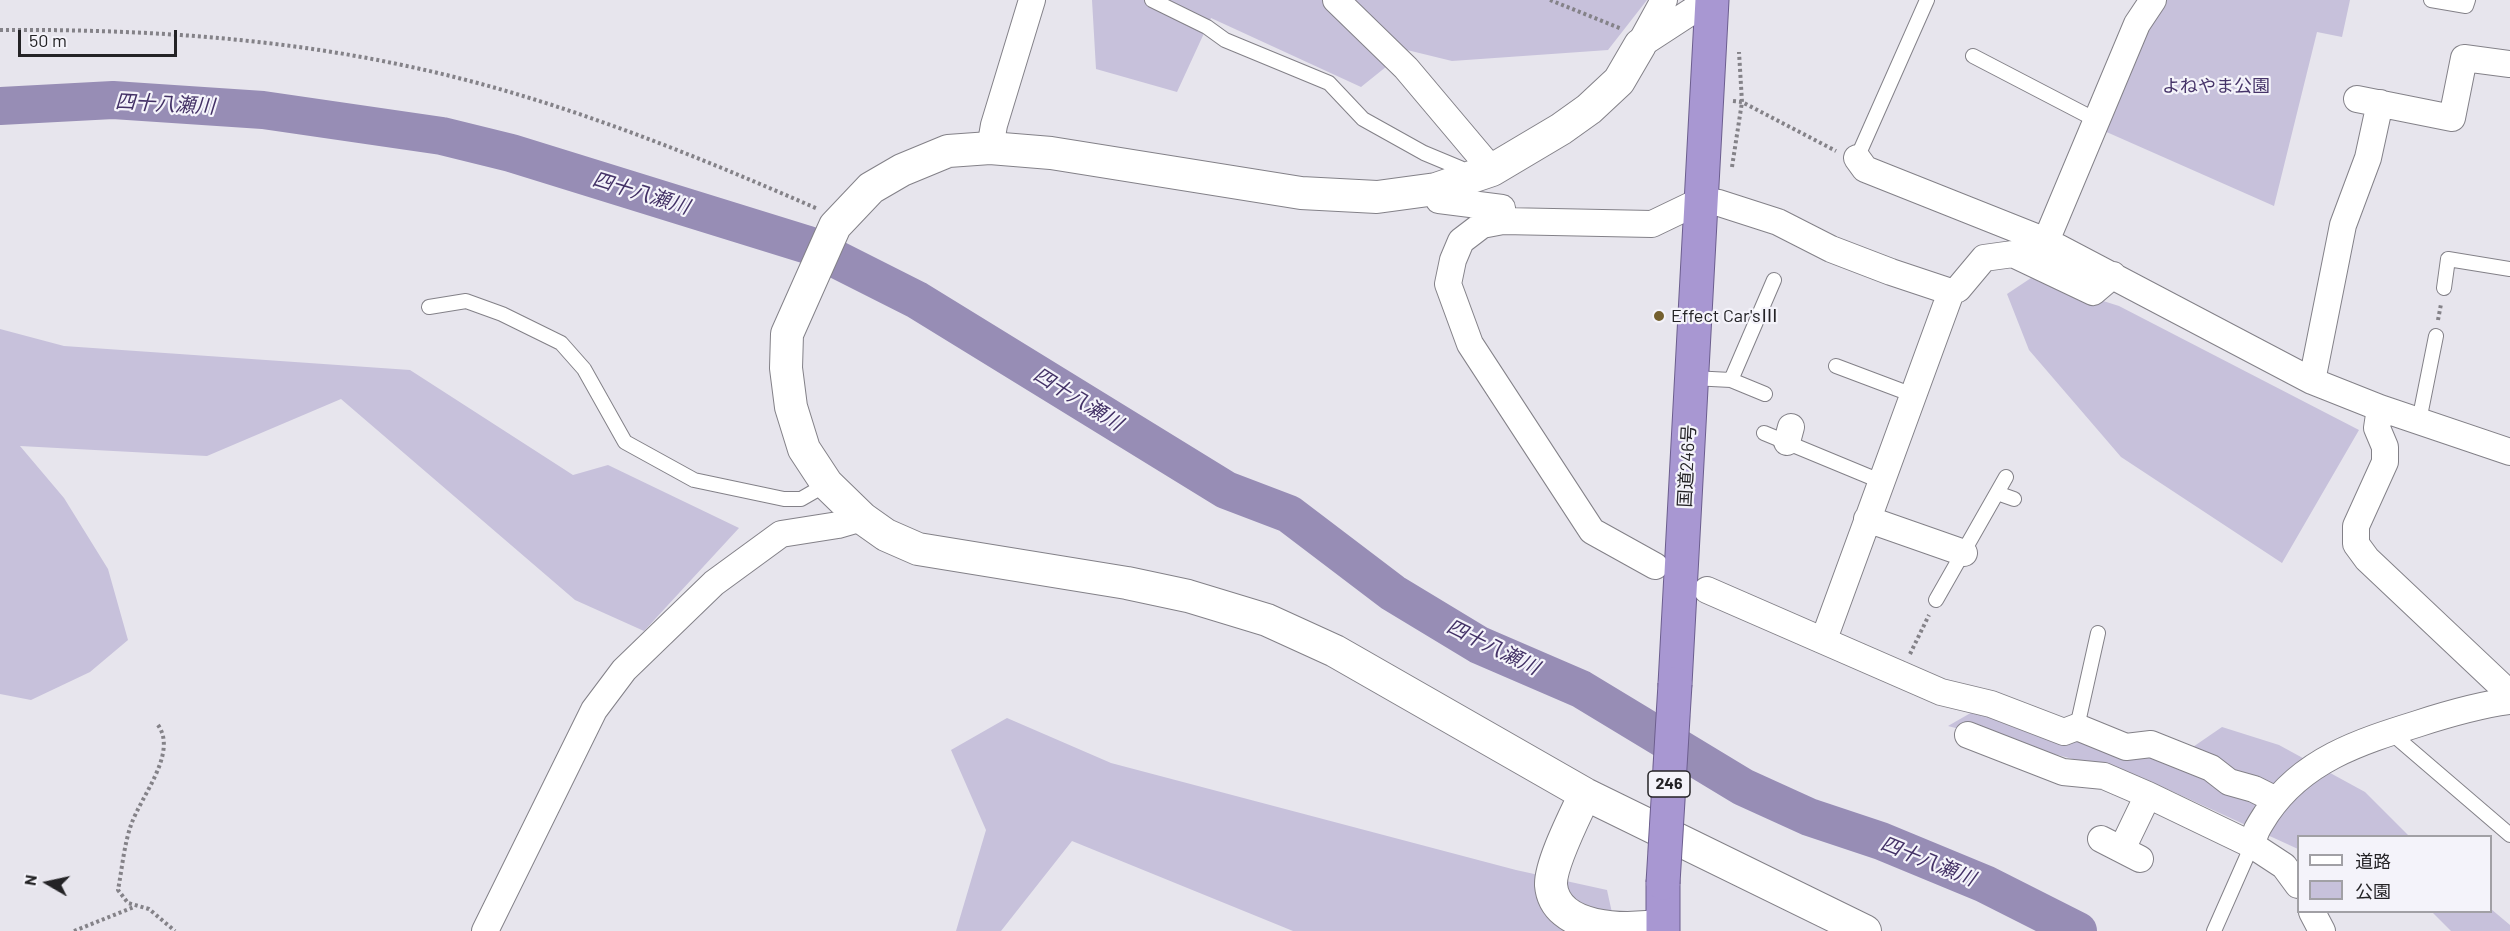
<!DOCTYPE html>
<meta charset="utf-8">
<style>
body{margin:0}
#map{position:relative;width:2510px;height:931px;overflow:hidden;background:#e7e5ed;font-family:Barlow,"Noto Sans JP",sans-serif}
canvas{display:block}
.legend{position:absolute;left:2297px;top:835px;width:195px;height:78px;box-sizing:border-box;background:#f4f3fa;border:2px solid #a1a0a5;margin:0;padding:8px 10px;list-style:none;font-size:18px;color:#242326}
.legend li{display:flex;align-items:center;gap:12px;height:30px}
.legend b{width:30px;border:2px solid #a1a0a5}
.north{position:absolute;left:18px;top:853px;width:60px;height:60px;-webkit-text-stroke:4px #f4f3fa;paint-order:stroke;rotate:279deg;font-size:16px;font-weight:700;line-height:24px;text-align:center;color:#242326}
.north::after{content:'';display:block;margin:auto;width:21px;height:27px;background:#242326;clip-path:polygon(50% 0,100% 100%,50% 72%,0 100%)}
.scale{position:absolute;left:18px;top:30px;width:159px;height:27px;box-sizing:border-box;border:3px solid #242326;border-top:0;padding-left:8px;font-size:18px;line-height:21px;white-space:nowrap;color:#242326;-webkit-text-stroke:4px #f4f3fa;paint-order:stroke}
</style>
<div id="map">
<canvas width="2510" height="931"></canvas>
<ul class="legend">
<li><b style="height:8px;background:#fff"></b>道路</li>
<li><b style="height:16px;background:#c7c1db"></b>公園</li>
</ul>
<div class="north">N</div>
<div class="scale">50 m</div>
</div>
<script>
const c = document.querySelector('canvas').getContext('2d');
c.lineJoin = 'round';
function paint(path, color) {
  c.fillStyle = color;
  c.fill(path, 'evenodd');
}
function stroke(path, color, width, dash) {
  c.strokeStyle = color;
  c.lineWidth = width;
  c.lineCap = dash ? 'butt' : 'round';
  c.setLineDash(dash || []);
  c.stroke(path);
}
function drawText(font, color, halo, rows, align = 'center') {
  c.font = font + ' Barlow,"Noto Sans JP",sans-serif';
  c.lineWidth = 4.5;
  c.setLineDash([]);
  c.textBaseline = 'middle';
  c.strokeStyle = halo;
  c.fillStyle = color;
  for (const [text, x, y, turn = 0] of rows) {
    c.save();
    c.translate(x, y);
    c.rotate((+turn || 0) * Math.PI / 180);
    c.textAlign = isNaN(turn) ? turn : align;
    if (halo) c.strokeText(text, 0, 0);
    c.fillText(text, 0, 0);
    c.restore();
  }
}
paint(new Path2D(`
 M1092 0H1647L1608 50 1452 61 1407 50 1361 87 1211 18 1177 92 1096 69Z
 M2164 0H2350L2342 37 2317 32 2274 206 2102 130 2158 6Z
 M2031 278 2119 306 2359 430 2282 563 2121 457 2029 350 2007 294Z
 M0 329 64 346 410 370 573 475 608 465 739 528 644 631 575 600 341 399 207 456 20 446 64 498 108 569 128 640 90 672 31 700 0 694Z
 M1981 707 2129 755 2174 760 2222 727 2279 745 2365 792 2409 836H2298V849L2141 777 1948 726Z
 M1007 718 1111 763 1516 870 1607 890 1616 931H1293L1072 841 1001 931H956L986 830 951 750Z
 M2491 909 2510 925V931H2451L2432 912H2490Z`), '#c7c1db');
stroke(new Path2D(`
 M0 106 113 100 263 110 442 136 511 153 808 245 917 300 1226 490 1289 514 1393 593 1479 645 1581 689 1743 787 1809 817 1881 841 1985 884 2078 931`), '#978db5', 38);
const service = new Path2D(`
 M1152 0 1207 27 1225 40 1329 83 1363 119 1424 153 1460 168 1469 176
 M2431 0 2466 6 2468 0
 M1973 56 2096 120
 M1857 158 1927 0
 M2444 288 2448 259 2510 269
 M429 307 466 301 502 314 561 343 584 369 625 442 694 480 784 499H801L827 484
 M1836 366 1913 395
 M1692 378 1731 380 1765 394
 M1731 380 1774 280
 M2419 421 2436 336
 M1764 433 1880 481
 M1997 493 2014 499
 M1936 600 2006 477
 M2077 727 2098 633
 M2390 732 2510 835
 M2214 931 2252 845`);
const minor = new Path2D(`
 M1336 0 1406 68 1492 170
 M1641 42 1664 0
 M1640 45 1709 0
 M2357 99 2452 118 2464 58 2510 64
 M990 148 994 125 1032 0
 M1857 158 1865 169 2046 241 2312 381 2380 408 2510 452
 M1436 189 1439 200 1502 208 1503 221
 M2046 241 2137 24 2153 0
 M2312 381 2343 225 2368 158 2380 103
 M2380 408 2377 428 2385 447V462L2356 526V544L2367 559 2510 694
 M1787 442 1791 427
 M1867 519 1964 553
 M1655 566 1592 531 1470 344 1448 284 1453 260 1461 241 1482 225 1503 221 1652 224 1702 200 1719 203 1778 222 1831 249 1891 272 1951 292 1958 289 1984 258 2013 254 2093 292 2113 275
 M1707 590 1941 692 1991 704 2064 732 2077 727 2126 747 2151 744 2211 768 2229 782 2254 789 2276 800
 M1824 639 1951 292
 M1968 735 2063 772 2104 776 2148 795 2252 845 2284 866 2298 885
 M2101 839 2140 859
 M2252 845C2254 832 2260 824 2267 813 2303 760 2359 742 2417 724 2448 714 2478 705 2510 701
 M2122 849 2148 795
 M2312 912 2322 931
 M485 931 594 710 624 670 714 583 781 534 838 525 862 518`);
const tertiary = new Path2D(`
 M1640 45 1619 81 1589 109 1561 129 1492 170 1436 189 1377 197 1301 193 1051 153 990 148 948 151 902 170 871 188 835 226 787 334 786 368 791 407 804 449 827 484 862 518 886 535 918 549 1127 583 1188 596 1267 620 1335 651 1585 794 1865 931
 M1585 794C1576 814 1550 864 1551 885 1555 931 1625 931 1662 925`);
const trunk = new Path2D(`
 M1675 684 1712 0
 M1663 883V931`);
stroke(service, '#838188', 16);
stroke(minor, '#838188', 28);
stroke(tertiary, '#838188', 34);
stroke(trunk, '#6c5e8e', 35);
stroke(new Path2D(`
 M1550 0 1622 29
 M0 30C134 29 271 37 402 65 547 95 683 150 818 209
 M1733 101 1742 102 1836 151
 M1732 167 1742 102 1739 52
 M2438 320 2441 304
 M1910 654 1929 615
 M158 725C178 753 141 796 131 825 124 845 122 869 118 890L128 903 149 909 175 931
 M74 931 134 907`), '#848288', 4, [3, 3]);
stroke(service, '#fff', 14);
stroke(minor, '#fff', 26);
stroke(tertiary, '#fff', 32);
stroke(trunk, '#a897d2', 33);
const trunkBridge = new Path2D(`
 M1663 883 1675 684`);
stroke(trunkBridge, '#6c5e8e', 35, []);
stroke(trunkBridge, '#a897d2', 33);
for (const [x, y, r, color] of [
 [1659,316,6,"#745f2e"]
]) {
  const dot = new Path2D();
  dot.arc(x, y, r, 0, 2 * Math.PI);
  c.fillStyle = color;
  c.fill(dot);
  stroke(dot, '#f4f3fa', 2);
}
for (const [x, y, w] of [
 [1669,784,42]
]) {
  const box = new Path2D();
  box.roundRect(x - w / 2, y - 13, w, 26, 4.5);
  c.fillStyle = '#f4f3fa';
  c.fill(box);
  stroke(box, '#242326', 1.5);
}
drawText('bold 16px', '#242326', null, [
 ["246",1669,784]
]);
drawText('18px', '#463469', '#f4f3fa', [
 ["よねやま公園",2216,86]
]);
drawText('18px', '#242326', '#f4f3fa', [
 ["Effect Car'sⅢ",1671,316]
], 'left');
drawText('18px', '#242326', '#f4f3fa', [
 ["国道246号",1687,466,-87]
]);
drawText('italic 20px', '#433166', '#f4f3fa', [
 ["四十八瀬川",165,104,3],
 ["四十八瀬川",641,193,17],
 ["四十八瀬川",1078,399,32],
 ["四十八瀬川",1493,647,26],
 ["四十八瀬川",1928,861,22]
]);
</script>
